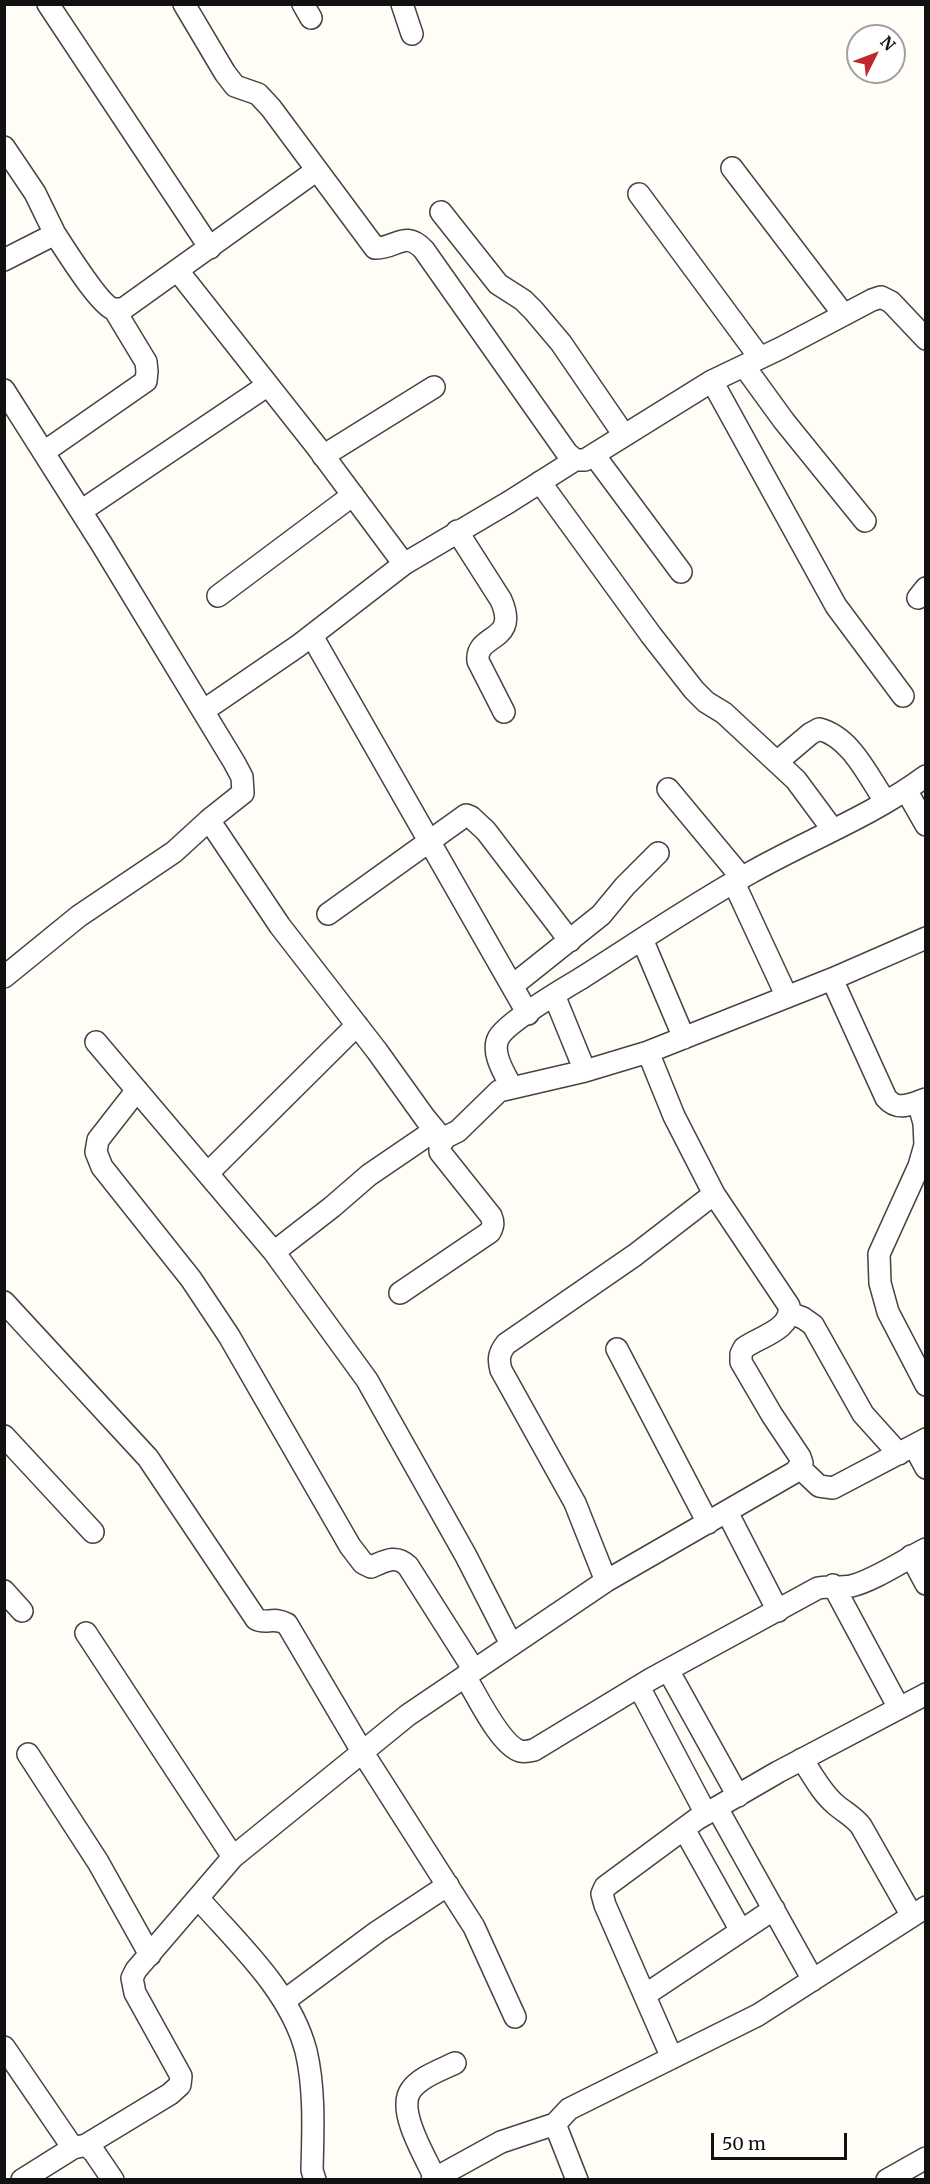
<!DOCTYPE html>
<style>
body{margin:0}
#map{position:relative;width:930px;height:2184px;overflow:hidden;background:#fffdf5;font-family:Merriweather,serif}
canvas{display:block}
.frame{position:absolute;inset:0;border:6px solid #111;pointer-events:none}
.north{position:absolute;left:846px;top:24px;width:60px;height:60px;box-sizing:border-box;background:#fff;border:2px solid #a0a0a0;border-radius:50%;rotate:48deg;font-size:16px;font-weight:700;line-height:24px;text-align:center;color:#111}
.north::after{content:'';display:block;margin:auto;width:21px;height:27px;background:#c4262e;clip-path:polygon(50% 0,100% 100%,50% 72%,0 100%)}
.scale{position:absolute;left:711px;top:2133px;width:136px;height:27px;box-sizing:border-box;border:3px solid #111;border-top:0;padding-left:8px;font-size:18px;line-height:21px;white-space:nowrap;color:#111;-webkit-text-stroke:4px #fff;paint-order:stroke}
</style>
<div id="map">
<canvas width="930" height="2184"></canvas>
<div class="frame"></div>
<div class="north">N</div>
<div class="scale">50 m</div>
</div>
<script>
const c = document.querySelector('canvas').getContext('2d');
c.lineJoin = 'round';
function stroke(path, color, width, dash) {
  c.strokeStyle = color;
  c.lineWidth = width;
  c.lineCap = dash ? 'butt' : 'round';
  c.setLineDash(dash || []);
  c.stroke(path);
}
const street = new Path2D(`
 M48 4 210 248
 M184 4 225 73 235 86 258 94 271 108 375 248C396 249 405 229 424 250L567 453 575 460H585L712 381 781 348 872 300 881 297 891 302 926 339
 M303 4 311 18
 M402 4 412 34
 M4 147 35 193 55 234 4 260
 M732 168 844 315
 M639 194 760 358
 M441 212 498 284 523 300 534 311 561 343 624 435
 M55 234C65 249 99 304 113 309 115 309 122 309 123 309L317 170
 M178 271 317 447 404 564
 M744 366 784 421 865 521
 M712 381 836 606 903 696
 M4 390 101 543 234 762 242 777 243 793 209 820 174 852 79 916 4 977
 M44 452 146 381 147 371 146 362 114 309
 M594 455 681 572
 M323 456 434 387
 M540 482 651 635 694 690 706 702 724 713 796 780 833 830
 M81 511 268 385
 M457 531 501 600C520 643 475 633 478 661L504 712
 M218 596 353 495
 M918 598 926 588
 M312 636 528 1014
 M203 711 298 646 404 564 509 502 575 460
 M777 762 810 734 819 729C851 737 868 776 885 801
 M668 789 742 878
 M906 790 926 825
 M209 820 280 926 377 1051 425 1118 439 1135 446 1137 458 1131 499 1091 585 1071 648 1052 832 979 926 938
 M734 883 787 997
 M328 914 466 815 471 817 486 831 570 941
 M642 939 684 1038
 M832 979 886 1098C898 1112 911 1104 926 1099
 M512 986 601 915 625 886 658 853
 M554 995 585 1071
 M96 1042 274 1252 367 1380 466 1556 511 1644
 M512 1088C505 1074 490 1052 499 1037 508 1022 563 989 580 979 637 943 692 905 750 873 808 840 872 816 926 776
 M137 1090 98 1140 96 1152 102 1167 191 1279 229 1336 350 1546 363 1563 371 1567C385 1561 396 1554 408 1566L474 1670
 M918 1102 924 1123 925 1145 919 1166 879 1254 880 1283 888 1312 926 1385
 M208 1173 357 1025
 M274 1252 332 1207 369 1175 435 1130
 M400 1293 490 1232C493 1226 494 1223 491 1216L440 1152V1145L446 1137
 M4 1302 148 1458 256 1619C266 1625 273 1616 287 1624L363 1753 474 1927 515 2017
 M790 1313 803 1318 813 1325 863 1414 899 1454
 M617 1349 708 1523
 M4 1436 93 1532
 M914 1446 926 1468
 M800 1468 819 1486 833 1488 926 1439
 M727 1512 778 1611
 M911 1556 926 1584
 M606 1581 575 1503 501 1370C498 1359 499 1353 506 1344L635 1255 714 1194
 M833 1585 899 1708
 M4 1591 22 1611
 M86 1633 233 1857
 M668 1670 738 1796
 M465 1676C476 1694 500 1745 520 1751 524 1752 530 1751 534 1750L651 1679 818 1588C829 1586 841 1588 851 1586 873 1581 904 1560 926 1549
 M639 1687 706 1814
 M28 1754 98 1862 150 1955
 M802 1759C812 1774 821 1792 835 1804 844 1812 853 1816 861 1826L912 1916
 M717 1808 813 1980
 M684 1829 741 1931
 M198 1898C238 1944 290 1990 306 2051 315 2089 313 2131 312 2170L315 2180
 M645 1995 774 1909
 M284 2001 377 1932 448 1885
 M4 2047 73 2148
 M672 2058 605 1905 602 1894 605 1887 697 1819 778 1772 926 1694
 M86 2145 170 2094 180 2085 181 2076 135 1993 132 1978 136 1970 233 1857 408 1715 606 1581 795 1472 802 1463 800 1457 772 1415 741 1362V1354L744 1348C759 1337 793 1329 789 1306L714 1194 674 1116 648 1052
 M435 2178C426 2158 396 2110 411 2090 420 2077 441 2070 455 2063
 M22 2180 73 2148 86 2145 94 2152 113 2180
 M432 2180 501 2142 555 2124
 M577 2180 555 2124 569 2109 758 2015 926 1907
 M887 2180 926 2158`);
stroke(street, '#444', 24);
stroke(street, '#fff', 21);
</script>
